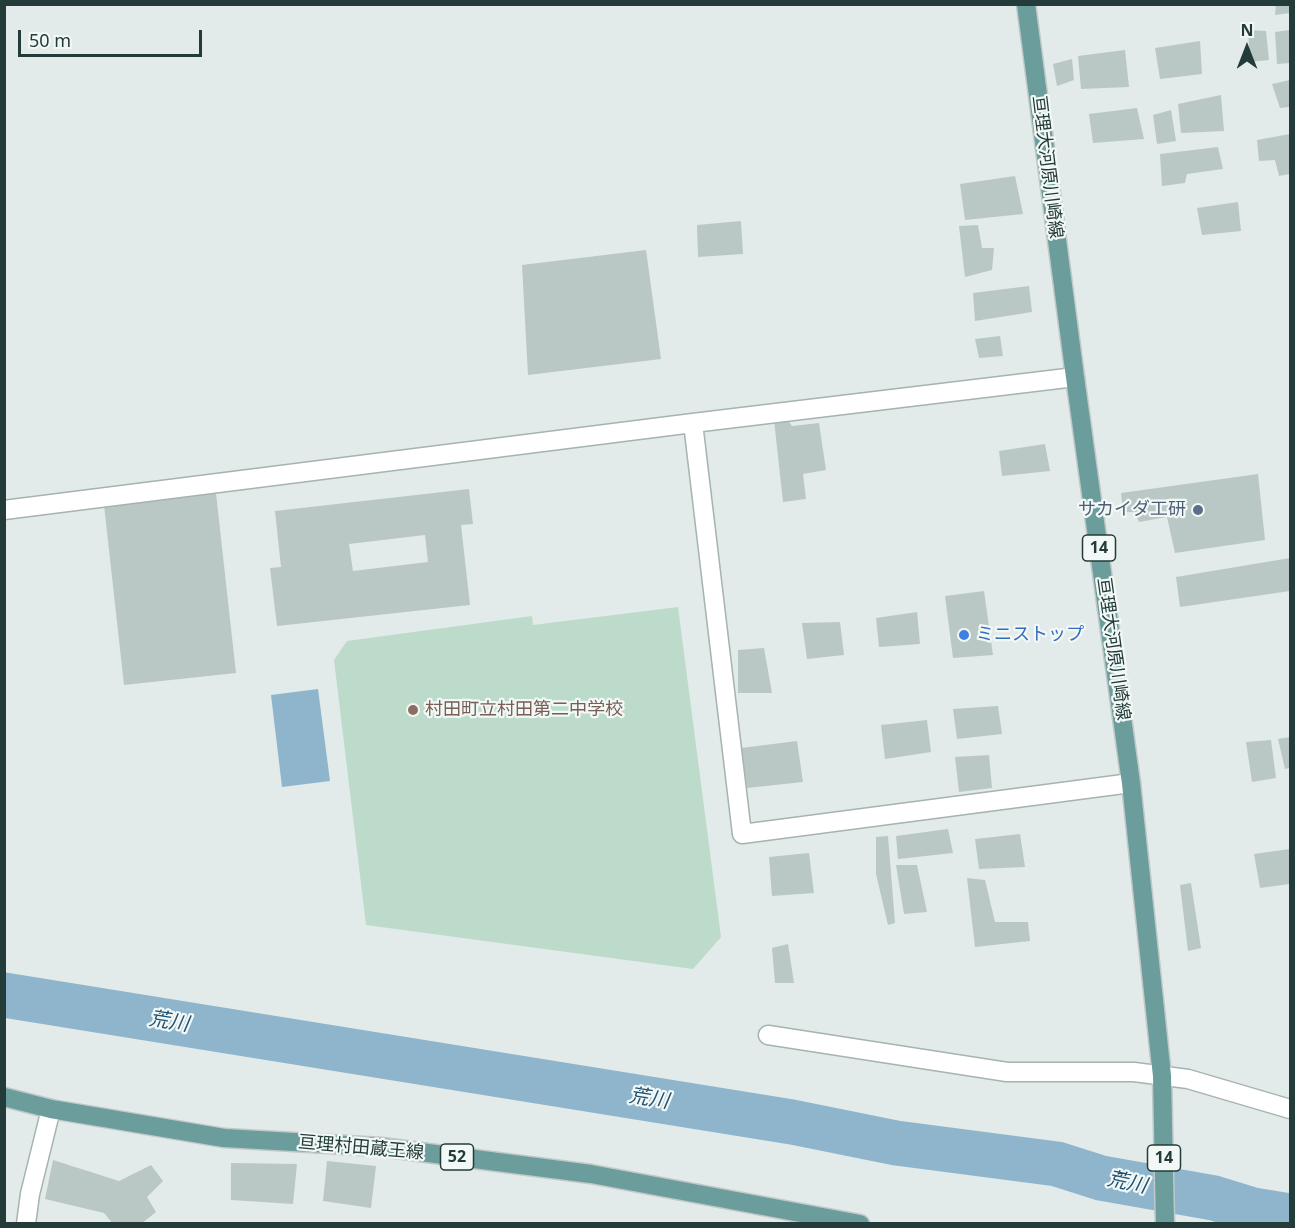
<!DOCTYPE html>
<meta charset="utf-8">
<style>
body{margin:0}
#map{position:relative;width:1295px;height:1228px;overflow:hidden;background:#e2ebe9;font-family:"Noto Sans",sans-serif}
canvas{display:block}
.frame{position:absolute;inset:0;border:6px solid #233b39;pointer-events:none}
.north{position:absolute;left:1217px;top:18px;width:60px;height:60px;-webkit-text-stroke:4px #f2f8f6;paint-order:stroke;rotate:0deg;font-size:16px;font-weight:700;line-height:24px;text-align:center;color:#233b39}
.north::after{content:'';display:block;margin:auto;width:21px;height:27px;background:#233b39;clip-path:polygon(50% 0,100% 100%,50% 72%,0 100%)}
.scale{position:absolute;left:18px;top:30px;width:184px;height:27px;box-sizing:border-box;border:3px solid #233b39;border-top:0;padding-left:8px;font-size:18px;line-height:21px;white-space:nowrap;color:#233b39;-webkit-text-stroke:4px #f2f8f6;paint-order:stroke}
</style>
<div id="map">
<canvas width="1295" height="1228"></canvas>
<div class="frame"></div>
<div class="north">N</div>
<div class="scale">50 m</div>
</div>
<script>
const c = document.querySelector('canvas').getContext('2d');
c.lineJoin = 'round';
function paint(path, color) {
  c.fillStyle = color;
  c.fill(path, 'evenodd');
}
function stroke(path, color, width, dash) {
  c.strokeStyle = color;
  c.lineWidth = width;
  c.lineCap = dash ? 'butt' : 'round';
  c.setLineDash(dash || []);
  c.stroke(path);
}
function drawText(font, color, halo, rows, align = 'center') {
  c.font = font + ' "Noto Sans","Noto Sans JP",sans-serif';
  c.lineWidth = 4.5;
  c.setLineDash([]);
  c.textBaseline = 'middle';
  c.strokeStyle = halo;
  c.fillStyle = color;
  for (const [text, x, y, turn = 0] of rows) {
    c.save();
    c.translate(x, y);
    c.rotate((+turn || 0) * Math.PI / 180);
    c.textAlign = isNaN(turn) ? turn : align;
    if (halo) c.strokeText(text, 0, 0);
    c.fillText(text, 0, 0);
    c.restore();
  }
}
paint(new Path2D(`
 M678 607 721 937 693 969 366 925 334 660 347 641 532 616 533 625Z`), '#bcdbcb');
paint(new Path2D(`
 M318 689 330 781 282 787 271 695Z`), '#8eb5cc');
stroke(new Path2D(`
 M4 995 792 1122 896 1143 1057 1164 1101 1178 1214 1198 1253 1210 1290 1216`), '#8eb5cc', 45);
paint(new Path2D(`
 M1276 4H1290V13L1275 15Z
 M1248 30 1266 31 1269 60 1250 62Z
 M1290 30V63L1277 64 1275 32Z
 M1200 41 1202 74 1160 79 1155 48Z
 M1125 50 1129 87 1081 89 1078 56Z
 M1072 59 1074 80 1057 86 1053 64Z
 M1290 80V107L1280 108 1272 84Z
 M1221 95 1224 131 1181 133 1178 104Z
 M1137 108 1144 139 1093 143 1089 114Z
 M1171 110 1176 141 1157 144 1153 115Z
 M1290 134V174L1279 176 1275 160 1259 161 1257 140Z
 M1218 147 1223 169 1187 174 1185 183 1162 186 1160 154Z
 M1015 176 1023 214 965 220 960 184Z
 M1238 202 1241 231 1202 235 1197 208Z
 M741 221 743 254 698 257 697 225Z
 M978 225 982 248H994L992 270 965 277 959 226Z
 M646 250 661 359 528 375 522 265Z
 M1029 286 1032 312 975 321 973 293Z
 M1000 336 1003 356 979 358 975 339Z
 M787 419 792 426 819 423 826 470 803 474 806 499 783 502 774 420Z
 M1045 444 1050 471 1002 476 999 451Z
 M1258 474 1265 540 1175 553 1167 517 1139 522 1135 512H1123L1121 493Z
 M469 489 473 524 461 525 470 605 277 626 270 568 281 567 275 511ZM425 535 428 562 353 571 349 544Z
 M216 493 236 673 124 685 104 505Z
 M1290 558V591L1180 607 1176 577Z
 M984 591 993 655 953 658 945 596Z
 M917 612 920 644 879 647 876 618Z
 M840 622 844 655 807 659 802 623Z
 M764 648 772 693H738V650Z
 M998 706 1002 734 957 739 953 709Z
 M927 720 931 752 885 759 881 725Z
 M1290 737V768L1285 769 1278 739Z
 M1271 740 1276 778 1252 782 1246 742Z
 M797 741 803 782 747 788 741 748Z
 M989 755 992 788 959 792 955 757Z
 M948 829 953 853 898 859 896 836Z
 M1020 834 1025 867 979 869 975 839Z
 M888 836 895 923 888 925 876 874V837Z
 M1290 849V884L1260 888 1254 854Z
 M809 853 814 893 772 896 769 857Z
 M896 865H917L927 912 904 914Z
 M967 878 985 880 995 922H1028L1030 941 975 947Z
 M1191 883 1201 948 1188 951 1180 885Z
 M788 944 794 983H775L772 948Z
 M53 1160 119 1181 151 1165 163 1181 147 1197 156 1212 141 1224H113L104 1213 45 1199Z
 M327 1161 376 1166 371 1208 323 1201Z
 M231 1163 297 1164 293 1204 231 1200Z`), '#bac8c5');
const minor = new Path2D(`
 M693 423 742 834 1131 783
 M4 510 693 423 1075 377
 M768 1035 1007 1072H1134L1188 1079 1290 1109
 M26 1224 30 1194 51 1109`);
const major = new Path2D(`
 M1026 4 1075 377 1131 783 1162 1076 1165 1224
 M4 1097 51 1109 224 1138 381 1147 591 1174 860 1224`);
stroke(minor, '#a5b3b1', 21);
stroke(major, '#c1c8c8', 21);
stroke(minor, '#fff', 18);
stroke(major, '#6a9d9b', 18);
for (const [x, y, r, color] of [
 [1198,510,6,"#5c6f8a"],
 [964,635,6,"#3f7fe0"],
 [413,710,6,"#8d6e63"]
]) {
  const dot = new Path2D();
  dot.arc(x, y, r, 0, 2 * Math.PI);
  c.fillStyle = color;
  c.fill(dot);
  stroke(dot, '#f2f8f6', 2);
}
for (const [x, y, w] of [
 [1099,548,33],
 [457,1157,33],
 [1164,1158,33]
]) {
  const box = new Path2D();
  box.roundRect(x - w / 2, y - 13, w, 26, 4.5);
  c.fillStyle = '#f2f8f6';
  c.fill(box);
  stroke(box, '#233b39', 1.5);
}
drawText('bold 16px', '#233b39', null, [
 ["14",1099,548],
 ["52",457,1157],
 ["14",1164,1158]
]);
drawText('18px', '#233b39', '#f2f8f6', [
 ["亘理大河原川崎線",1047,167,83],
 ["亘理大河原川崎線",1113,649,82],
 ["亘理村田蔵王線",361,1148,5]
]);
drawText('18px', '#4e5e75', '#f2f8f6', [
 ["サカイダ工研",1186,510]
], 'right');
drawText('18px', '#366cbe', '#f2f8f6', [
 ["ミニストップ",976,635]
], 'left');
drawText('18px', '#785e54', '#f2f8f6', [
 ["村田町立村田第二中学校",425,710]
], 'left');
drawText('italic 20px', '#225372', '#f2f8f6', [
 ["荒川",169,1022,9],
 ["荒川",649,1099,9],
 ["荒川",1127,1183,12]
]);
</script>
